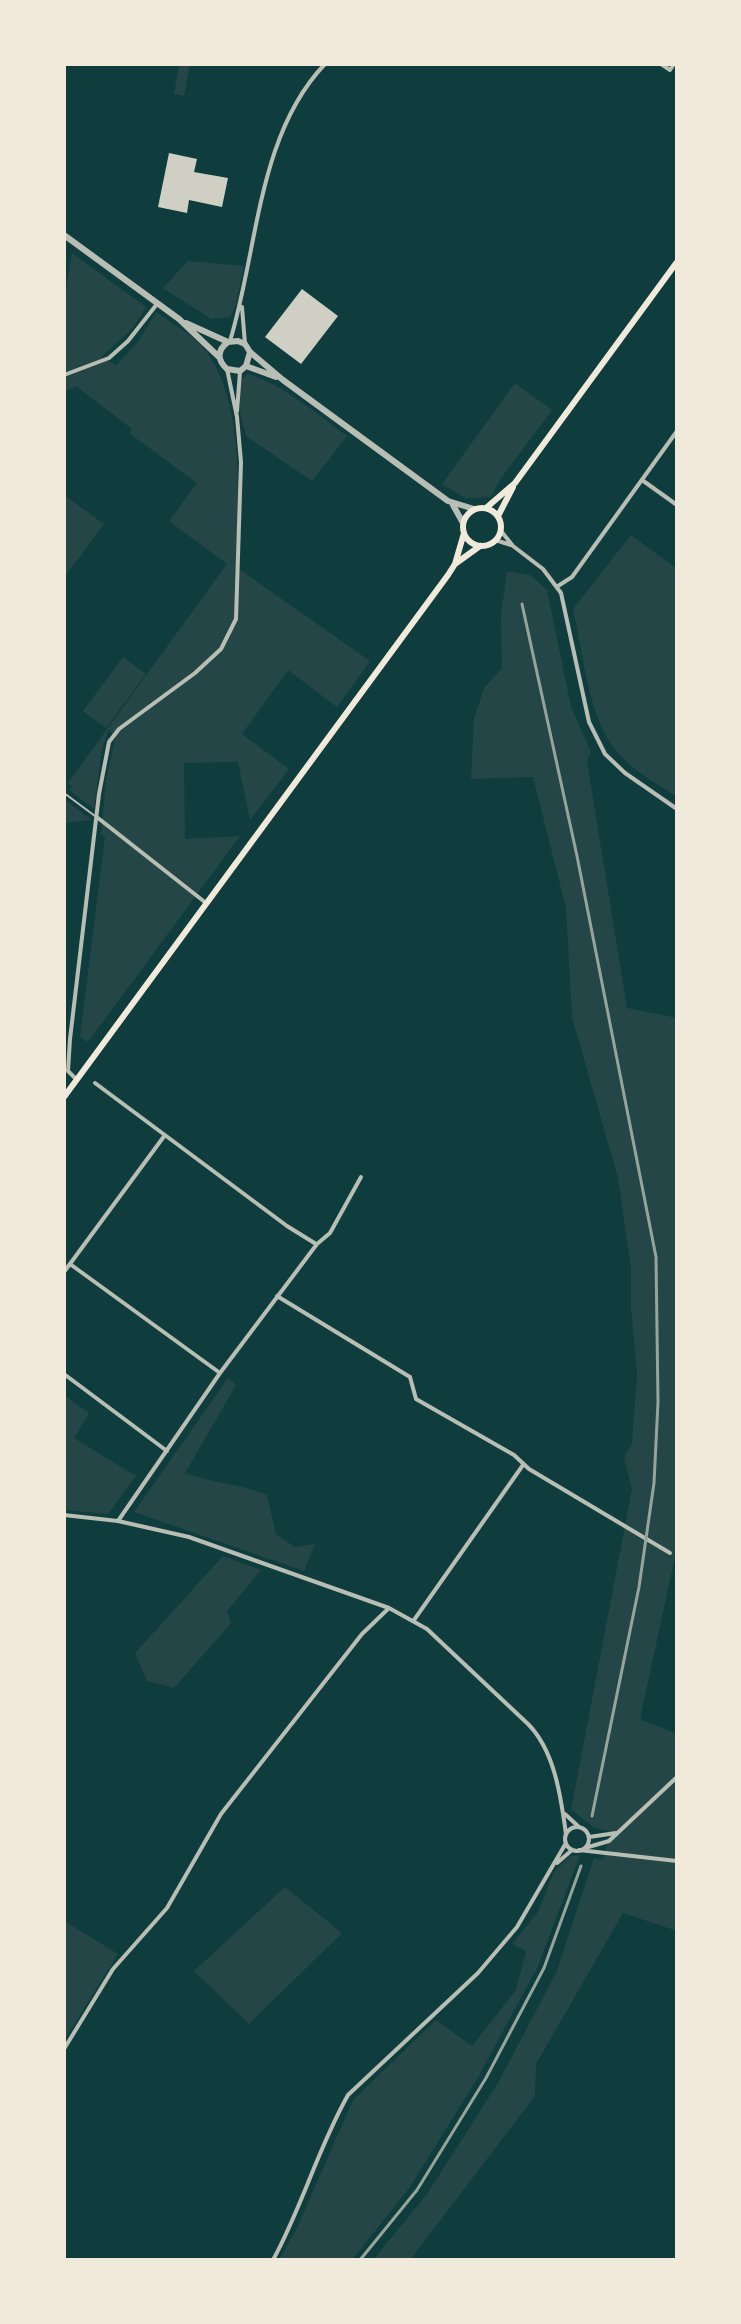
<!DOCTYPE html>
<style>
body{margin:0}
#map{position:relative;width:741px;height:2324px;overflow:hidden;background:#0f3d3e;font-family:Helvetica,sans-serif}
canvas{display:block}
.frame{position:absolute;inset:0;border:66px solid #f1e9da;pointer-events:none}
</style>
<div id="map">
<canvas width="741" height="2324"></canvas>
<div class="frame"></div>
</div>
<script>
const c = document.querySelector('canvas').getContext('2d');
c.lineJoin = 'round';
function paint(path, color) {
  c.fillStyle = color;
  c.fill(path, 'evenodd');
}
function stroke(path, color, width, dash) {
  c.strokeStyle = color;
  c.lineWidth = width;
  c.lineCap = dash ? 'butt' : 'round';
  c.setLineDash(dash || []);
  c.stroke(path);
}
paint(new Path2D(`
 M179 64H190L184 96 174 94Z
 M72 253 146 307 132 329 101 357 116 365 138 342 156 312C171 323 194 335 205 350 246 403 238 503 236 567L370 661 337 707 288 670 242 734 289 769 250 820 238 762 184 763 185 839 240 836 88 1042 80 1037 105 837 101 833 106 780 115 740 109 729 102 749 94 809 69 790 72 786 68 783 227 564 169 521 197 483 129 433 132 429 76 386 64 392V303Z
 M188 261 244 266 236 304 230 317 211 319 163 288Z
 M248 374C285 385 316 414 347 436L312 481 246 436 240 412V381Z
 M515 383 552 410 499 481 491 497 465 498 442 484Z
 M64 495 104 524 64 578Z
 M631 535 677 569V797C657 784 633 771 617 752 588 718 583 652 573 609Z
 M507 571 530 575 547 590 571 707 591 752 587 761 627 1008 677 1018V1547L640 1719 677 1734V1931L623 1913 536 2064 535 2096 410 2260H373L427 2194 498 2083 557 1971 594 1858 603 1860 610 1831 595 1828 571 1810 632 1489 624 1458 632 1443 637 1374 631 1308V1268L618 1178 572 1017 566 908 533 777 471 779 474 719 484 688 502 668 501 615Z
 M123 657 146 674 106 728 83 711Z
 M64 799 92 820 64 823Z
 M228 1378 236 1385 185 1473C212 1483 240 1484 267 1495L276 1534 295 1547 315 1544 304 1571 134 1512Z
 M64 1395 89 1413 74 1438 136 1476 108 1514 64 1510Z
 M223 1556 261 1570 227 1611 231 1623 174 1688 147 1681 135 1653Z
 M580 1855 538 1966 480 2074 410 2187 352 2260H279L296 2230 353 2100 436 2020 472 2046 516 1990 526 1951 512 1944 538 1912 554 1872 570 1856Z
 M285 1887 342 1933 249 2024 194 1971Z
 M64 1921 118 1954 64 2041Z`), '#244646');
paint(new Path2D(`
 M169 153 197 159 194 172 228 178 222 207 189 200 187 213 158 207Z
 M302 289 338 316 301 364 265 337Z`), '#cfcfc3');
stroke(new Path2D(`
 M64 793 95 816`), '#b8beb3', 2);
stroke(new Path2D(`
 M661 64 670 70 674 64
 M242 307 245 344
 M230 341C258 250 257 135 325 64
 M64 375 109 358 128 341 157 304
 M237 411 240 372
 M642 480 677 505
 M501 531 513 546 543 569 561 593 589 722 605 754 625 773 677 809
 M495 540 511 545
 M558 586 572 577 677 431
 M98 818 206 903
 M77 1080 68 1071 70 1039 99 794 109 742 119 729 195 673 221 649 236 619 241 462 237 417 227 369
 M95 1083 287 1226 316 1244
 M677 1242V1248
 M70 1264 220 1373
 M64 1272 165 1135
 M277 1296 410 1377 416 1399 514 1455 529 1469 670 1553
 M64 1374 167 1451
 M64 1515 118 1521 189 1537 389 1608 427 1629 528 1724C555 1751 561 1798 566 1834
 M118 1521 220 1373 317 1244 330 1233 361 1177
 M414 1620 523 1465
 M565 1814 579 1827
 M565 1839a12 12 0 1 1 24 0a12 12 0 1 1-24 0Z
 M589 1837 616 1833
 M585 1848 609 1841 677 1777
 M579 1850 677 1861
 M557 1863 572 1850
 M64 2049 113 1969 167 1908 221 1814 362 1634 389 1608
 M273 2260C302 2207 318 2148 348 2095L478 1973 517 1927 566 1843`), '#b8beb3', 4);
stroke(new Path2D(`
 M64 235 179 319 219 357
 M186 323 228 342
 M250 352 246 366 240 371 227 369C217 360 217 350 228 342L238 341 245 344 250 352 283 380 448 501 474 509
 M246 366 276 377
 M453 505 463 523`), '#b8beb3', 6);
stroke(new Path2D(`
 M463 527a19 19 0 1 1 38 0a19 19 0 1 1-38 0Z
 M486 508 515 483 677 262
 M498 516 513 487
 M455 564 480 546
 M64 1097 448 575 455 564 464 533`), '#f1e9da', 6);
stroke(new Path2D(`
 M522 604 577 856 656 1257 658 1402 654 1483 639 1587 592 1816
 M360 2260 417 2190 486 2078 544 1968 581 1866`), '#97a49c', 3);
</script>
